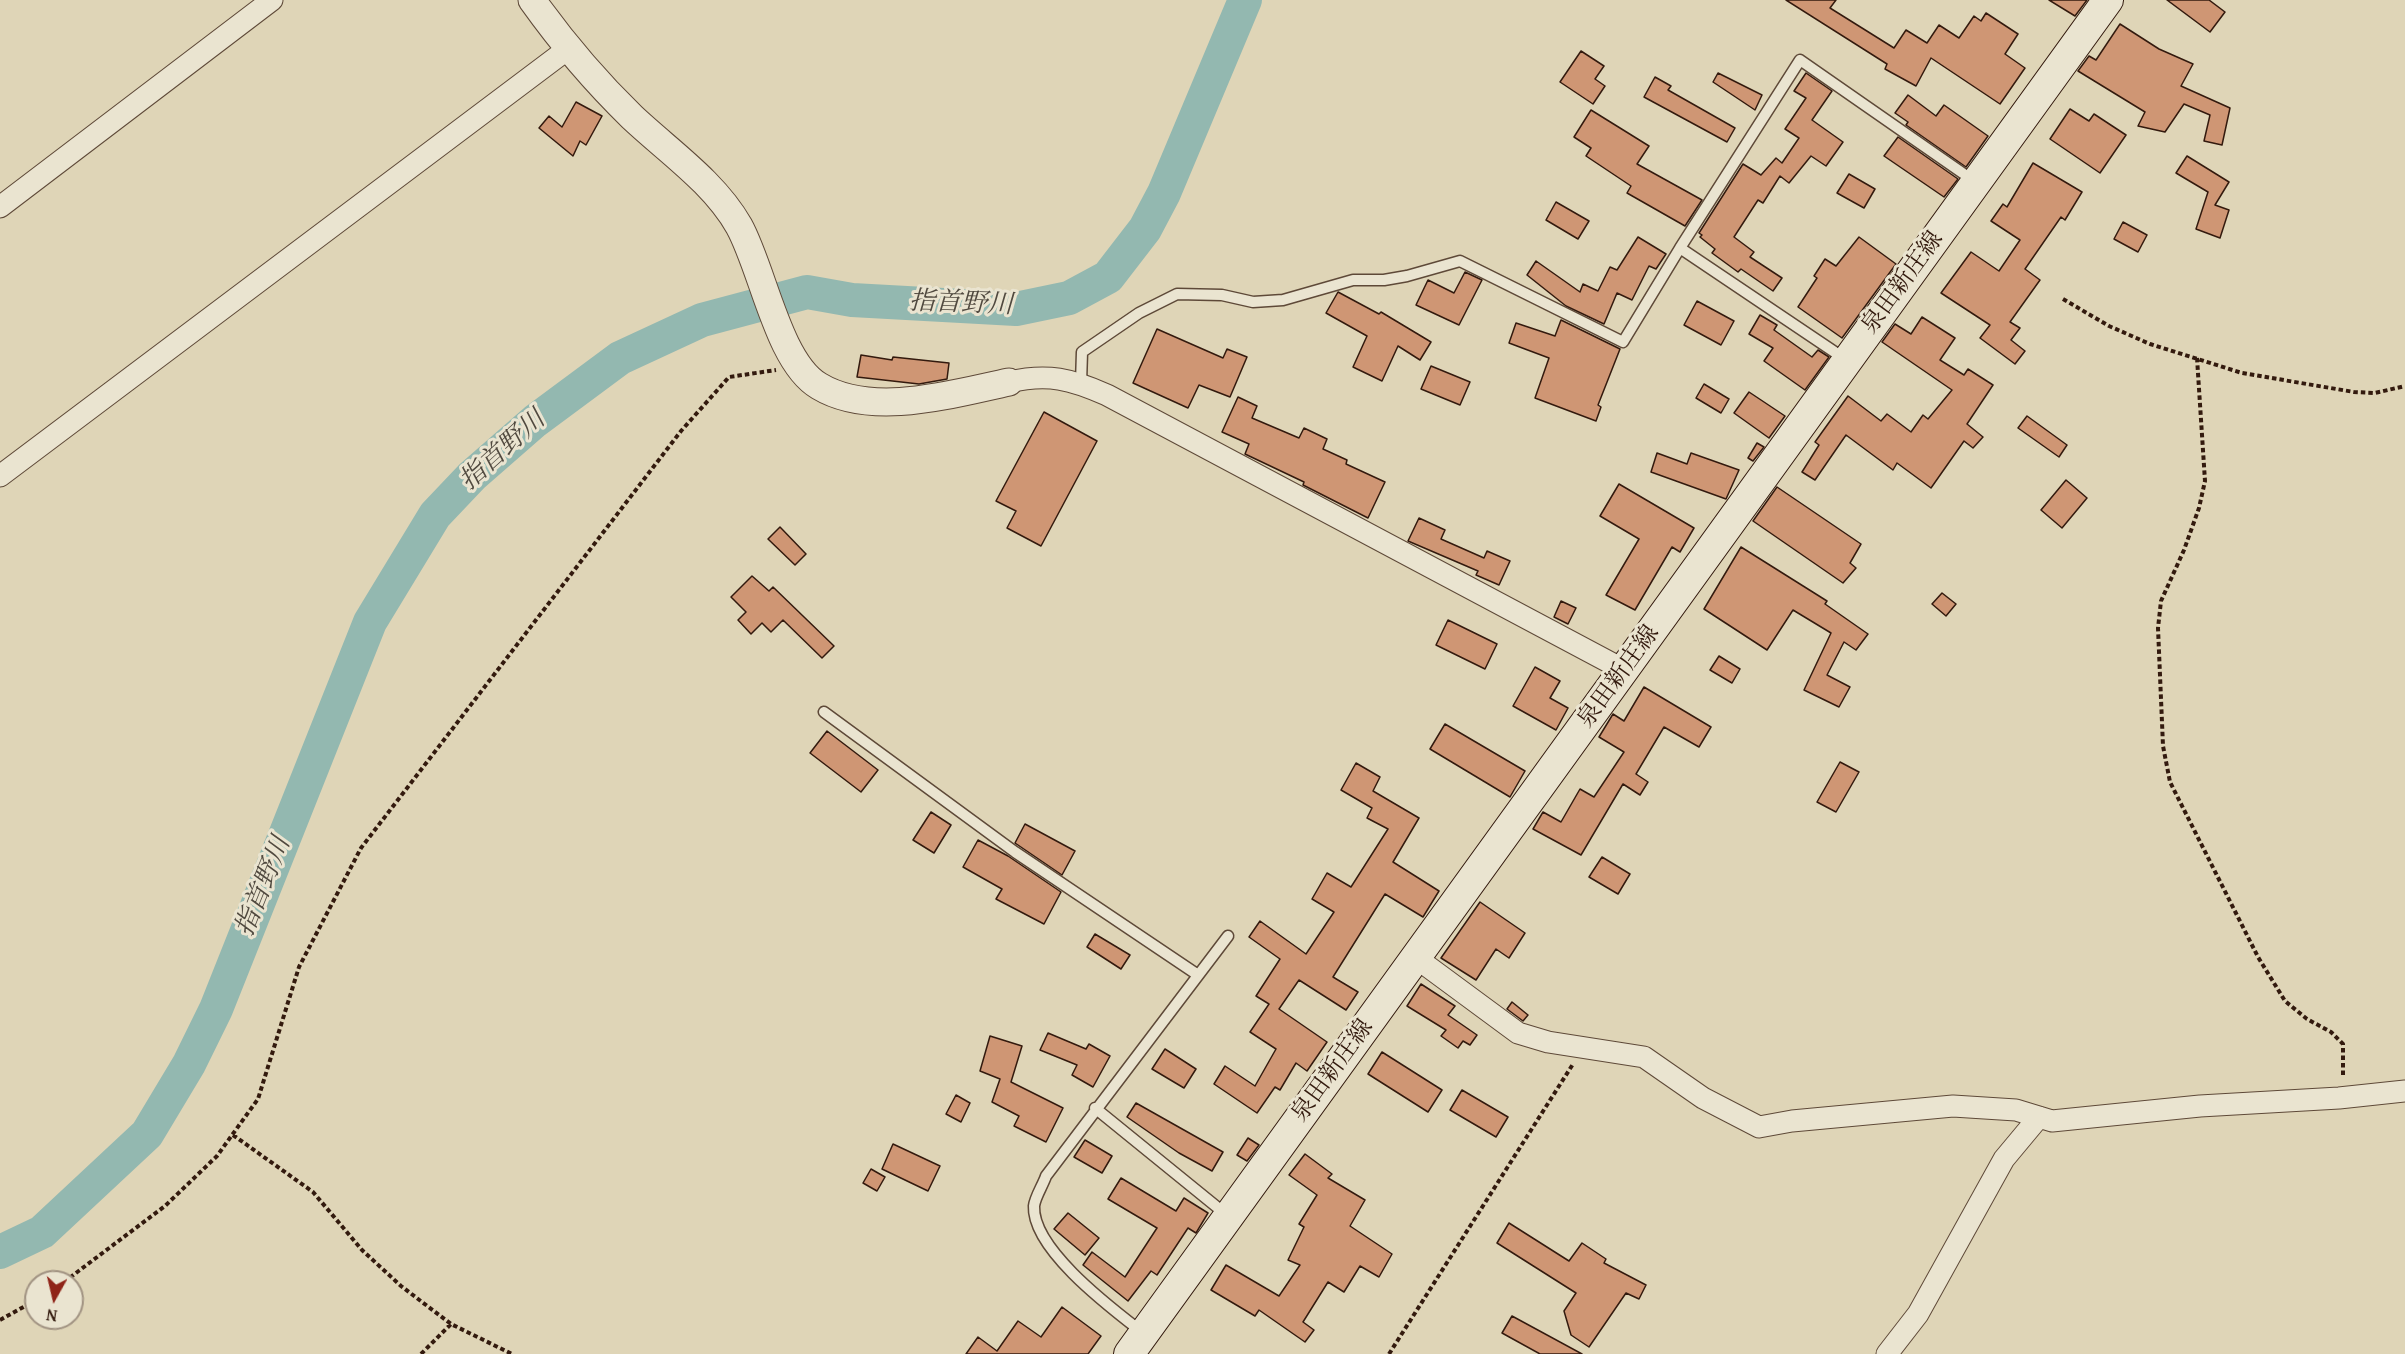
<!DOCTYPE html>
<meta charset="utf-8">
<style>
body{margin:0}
#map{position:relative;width:2405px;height:1354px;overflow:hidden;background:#dfd5b7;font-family:"Gentium Book Plus",serif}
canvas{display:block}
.north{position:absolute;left:24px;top:1270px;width:60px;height:60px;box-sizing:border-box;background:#eae4d0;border:2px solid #a19382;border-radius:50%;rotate:188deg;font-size:16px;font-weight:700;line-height:24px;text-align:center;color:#331a0e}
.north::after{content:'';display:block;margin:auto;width:21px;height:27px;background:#8f2418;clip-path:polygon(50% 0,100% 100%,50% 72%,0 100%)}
</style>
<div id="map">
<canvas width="2405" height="1354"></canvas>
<div class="north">N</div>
</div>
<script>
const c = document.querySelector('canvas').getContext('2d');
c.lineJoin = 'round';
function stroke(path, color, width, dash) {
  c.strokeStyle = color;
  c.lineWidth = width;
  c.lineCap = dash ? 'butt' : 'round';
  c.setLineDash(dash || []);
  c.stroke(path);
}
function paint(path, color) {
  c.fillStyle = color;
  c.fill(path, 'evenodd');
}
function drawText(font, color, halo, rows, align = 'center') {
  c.font = font + ' "Gentium Book Plus","Noto Serif JP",serif';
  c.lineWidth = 6;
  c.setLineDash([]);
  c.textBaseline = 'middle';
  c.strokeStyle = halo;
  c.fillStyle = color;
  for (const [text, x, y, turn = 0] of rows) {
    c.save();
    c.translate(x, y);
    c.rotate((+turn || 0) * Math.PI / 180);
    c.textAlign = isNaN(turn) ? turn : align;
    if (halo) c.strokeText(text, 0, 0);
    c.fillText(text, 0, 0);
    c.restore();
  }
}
stroke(new Path2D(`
 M0 1252 42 1232 147 1134 189 1064 216 1009 370 622 435 515 472 476 535 421 620 358 702 320 807 292 852 300 1016 309 1069 298 1108 277 1145 229 1164 193 1245 0`), '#93b8b0', 34);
const building = new Path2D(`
 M1786 0H1836L1830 8 1894 48 1906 30 1927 43 1939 25 1959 38 1974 16 1981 21 1986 13 2018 34 2005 54 2025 68 2000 104 1931 58 1916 86 1885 69 1887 64Z
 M2049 0H2087L2075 16Z
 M2167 0H2209L2225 12 2210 32Z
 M2120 24 2159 49 2193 64 2181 86 2230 108 2222 145 2204 141 2210 115 2184 104 2165 132 2138 126 2145 112 2078 71 2089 56 2096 60Z
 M1581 51 1604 66 1595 79 1605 86 1593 104 1560 82Z
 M1718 73 1762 95 1755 110 1713 82Z
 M1806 73 1832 91 1812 120 1843 142 1826 166 1811 156 1789 183 1780 176 1763 203 1758 200 1734 237 1754 252 1750 257 1782 278 1773 291 1741 269 1738 272 1712 253 1715 249 1700 237 1702 235 1699 233 1743 164 1761 175 1776 158 1782 163 1799 138 1785 129 1806 98 1794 91Z
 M1655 77 1671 86 1668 90 1735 128 1727 142 1644 97Z
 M1908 95 1936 116 1944 105 1988 136 1966 167 1906 125 1908 122 1895 113Z
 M576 102 602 116 586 145 580 141 573 156 539 128 549 116 562 127Z
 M2070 109 2089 121 2094 114 2126 135 2100 173 2050 139Z
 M1591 110 1649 146 1637 164 1702 200 1685 226 1627 193 1631 186 1586 156 1591 148 1574 137Z
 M1898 137 1958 179 1944 197 1884 156Z
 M2187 156 2229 182 2215 205 2229 210 2220 238 2196 229 2208 192 2176 173Z
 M2033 163 2082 192 2065 220 2061 217 2025 269 2040 280 2010 322 2020 328 2011 340 2025 351 2015 364 1980 338 1990 325 1941 293 1971 252 1999 271 2020 240 1991 221 2003 204 2007 207Z
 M1849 174 1875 189 1864 208 1837 193Z
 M1556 202 1589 221 1578 239 1546 220Z
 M2123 222 2147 235 2138 252 2114 239Z
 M1638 237 1666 254 1656 269 1649 266 1632 300 1617 293 1604 324 1566 306 1527 275 1536 261 1580 292 1583 284 1598 291 1610 267 1617 270Z
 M1859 237 1896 264 1842 338 1798 307 1817 278 1814 276 1825 259 1836 266Z
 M1465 272 1482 280 1459 325 1416 305 1428 280 1454 293Z
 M1338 292 1379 314 1381 312 1431 342 1420 360 1398 346 1382 381 1353 367 1367 336 1326 313Z
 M1697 301 1734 321 1721 345 1684 325Z
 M1760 315 1777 325 1774 330 1812 357 1818 350 1829 357 1805 390 1764 361 1773 348 1749 334Z
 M1922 317 1955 338 1940 360 1964 375 1968 369 1993 385 1967 424 1983 437 1973 448 1964 441 1931 488 1897 463 1893 470 1846 435 1815 480 1802 472 1819 445 1815 442 1848 396 1881 421 1887 414 1911 432 1923 415 1928 419 1952 390 1882 342 1895 324 1911 334Z
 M1561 320 1620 349 1598 405 1601 407 1596 421 1535 398 1549 358 1509 343 1516 323 1555 336Z
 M1157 329 1223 358 1227 349 1247 357 1230 397 1199 385 1188 408 1133 383Z
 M861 355 892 360 893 357 949 363 947 379 919 384 857 377Z
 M1431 366 1470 382 1460 405 1421 389Z
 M1704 384 1729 399 1721 413 1696 398Z
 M1749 392 1785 416 1769 438 1734 413Z
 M1238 397 1257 406 1252 418 1299 438 1304 428 1327 439 1323 449 1347 460 1346 464 1385 482 1368 518 1303 485 1304 482 1245 454 1249 444 1222 432Z
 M1044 412 1097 441 1041 546 1007 528 1016 511 996 501Z
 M2027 416 2067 445 2059 457 2018 428Z
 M1757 443 1764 447 1753 461 1748 458Z
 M1657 453 1687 464 1691 453 1739 470 1726 499 1651 472Z
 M2066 480 2087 498 2062 528 2041 510Z
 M1619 484 1694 528 1680 552 1672 547 1635 610 1606 595 1639 539 1600 516Z
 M1777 487 1861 544 1850 563 1856 568 1843 583 1753 521Z
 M1419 518 1445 530 1441 539 1484 558 1487 551 1510 561 1499 585 1476 575 1478 571 1408 541Z
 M780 527 806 554 795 565 768 539Z
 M1741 547 1827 601 1825 604 1868 634 1856 650 1844 642 1827 675 1850 687 1839 707 1804 690 1831 633 1793 610 1767 650 1704 609Z
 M752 576 769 591 773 587 834 646 822 658 783 620 771 632 762 623 751 634 738 620 746 612 731 597Z
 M1942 593 1956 604 1946 616 1932 604Z
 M1561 601 1576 608 1568 624 1554 617Z
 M1448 620 1497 644 1485 669 1436 645Z
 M1719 656 1740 669 1732 683 1710 670Z
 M1535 667 1560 681 1550 698 1568 708 1556 730 1513 706Z
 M1644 687 1711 727 1699 747 1664 727 1636 774 1648 782 1640 795 1623 784 1581 855 1533 829 1543 812 1561 822 1580 789 1594 797 1624 752 1599 737 1613 714 1624 721Z
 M1445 724 1525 771 1510 797 1430 749Z
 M827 731 878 770 861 792 810 753Z
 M1840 762 1859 772 1836 812 1817 802Z
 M1356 763 1380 777 1373 791 1419 818 1393 862 1439 891 1423 917 1385 894 1333 977 1358 992 1346 1010 1299 980 1279 1009 1327 1042 1307 1071 1296 1063 1280 1090 1275 1087 1257 1113 1214 1084 1225 1066 1255 1086 1276 1049 1250 1032 1269 1004 1256 996 1280 959 1249 937 1260 921 1306 954 1334 912 1312 899 1327 873 1351 887 1388 829 1367 818 1372 808 1341 790Z
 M931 812 951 825 934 853 913 840Z
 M1025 824 1075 851 1062 875 1015 843Z
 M978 840 1008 856 1061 892 1044 924 996 899 1002 889 963 867Z
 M1602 857 1630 874 1618 894 1589 877Z
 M1480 902 1525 933 1509 958 1496 949 1476 980 1441 958Z
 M1095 934 1130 955 1121 969 1087 947Z
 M1421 984 1455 1006 1448 1015 1477 1035 1470 1045 1463 1041 1458 1048 1441 1036 1446 1030 1407 1006Z
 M1512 1002 1528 1015 1523 1021 1507 1009Z
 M1048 1033 1086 1049 1089 1044 1110 1056 1093 1087 1072 1075 1077 1065 1040 1050Z
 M990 1036 1022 1046 1011 1082 1063 1108 1046 1142 1014 1126 1019 1116 992 1102 1000 1079 980 1071Z
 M1165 1049 1196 1069 1184 1088 1152 1069Z
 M1382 1052 1442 1090 1428 1112 1368 1074Z
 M1462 1090 1508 1117 1496 1137 1450 1110Z
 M956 1095 970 1103 961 1122 946 1114Z
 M1136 1103 1223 1152 1212 1171 1179 1153 1127 1117Z
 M1248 1138 1259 1145 1247 1161 1237 1155Z
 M1085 1140 1112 1156 1102 1173 1074 1157Z
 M893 1144 940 1166 928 1191 882 1169Z
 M1305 1154 1332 1174 1328 1178 1365 1200 1350 1226 1392 1254 1379 1277 1360 1266 1344 1292 1328 1282 1303 1322 1314 1330 1305 1342 1259 1310 1255 1316 1211 1290 1226 1265 1279 1296 1300 1265 1288 1260 1304 1227 1299 1224 1317 1195 1289 1175Z
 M871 1169 885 1177 877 1191 863 1183Z
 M1121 1178 1176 1211 1184 1198 1208 1213 1196 1233 1188 1228 1157 1275 1151 1271 1128 1301 1083 1265 1092 1252 1125 1277 1157 1228 1108 1199Z
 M1068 1213 1099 1238 1085 1255 1054 1229Z
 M1509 1223 1569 1261 1582 1243 1606 1259 1604 1263 1646 1285 1639 1299 1626 1293 1589 1347 1571 1335 1564 1311 1576 1293 1497 1243Z
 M1062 1307 1101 1336 1088 1354H966L978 1337 997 1351 1018 1321 1041 1337Z
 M1512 1316 1582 1354H1540L1502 1333Z`);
paint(building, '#cf9674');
stroke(building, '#331a0e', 1.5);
const service = new Path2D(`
 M1680 248 1800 60 1974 181
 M1081 383 1082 352 1139 313 1177 294 1222 295 1253 302 1283 300 1353 280H1384L1407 276 1460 261 1623 342 1680 248 1845 359
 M824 712 1015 852 1198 975
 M1095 1108 1228 1216
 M1142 1332C1111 1308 1032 1249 1034 1206 1035 1197 1043 1185 1046 1176L1228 936`);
const minor = new Path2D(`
 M0 207 272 0
 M1009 382C1048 373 1071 379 1107 395L1624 670
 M0 476 569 48
 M1415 957 1518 1033 1548 1042 1644 1057 1703 1098 1759 1127 1792 1121 1953 1106 2016 1110 2052 1121 2200 1106 2339 1098 2405 1091
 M1887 1354 1918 1314 2004 1159 2039 1117`);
const tertiary = new Path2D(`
 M532 0C562 42 595 81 632 117 668 151 714 182 739 226 763 269 778 362 819 386 872 418 952 394 1009 382`);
const secondary = new Path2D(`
 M1129 1354 2108 0`);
stroke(service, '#5e4938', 13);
stroke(minor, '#5e4938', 23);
stroke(tertiary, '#5e4938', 29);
stroke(secondary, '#331a0e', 32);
stroke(new Path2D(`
 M2063 299 2109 326 2150 344 2242 373 2354 392 2375 393 2405 386
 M2197 358 2205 481 2199 508 2184 550 2161 601 2158 628 2163 746 2170 782 2258 957 2285 1001 2307 1019 2331 1032 2343 1044V1078
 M233 1135 313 1192 362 1250 401 1286 451 1324 512 1354
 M64 1282 165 1206 217 1156 258 1099 299 967 361 848 681 431 729 377 776 370
 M0 1320 36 1300
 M421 1354 451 1324
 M1389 1354 1573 1064`), '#331a0e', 4, [4.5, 3]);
stroke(service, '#eae4d0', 10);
stroke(minor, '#eae4d0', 21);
stroke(tertiary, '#eae4d0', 27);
stroke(secondary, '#eae4d0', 30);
drawText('24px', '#331a0e', '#eae4d0', [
 ["泉田新庄線",1903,283,-54],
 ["泉田新庄線",1619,677,-54],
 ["泉田新庄線",1333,1071,-54]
]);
drawText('italic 26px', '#50493f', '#eae4d0', [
 ["指首野川",961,304,2],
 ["指首野川",503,451,-42],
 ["指首野川",264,887,-68]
]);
</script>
